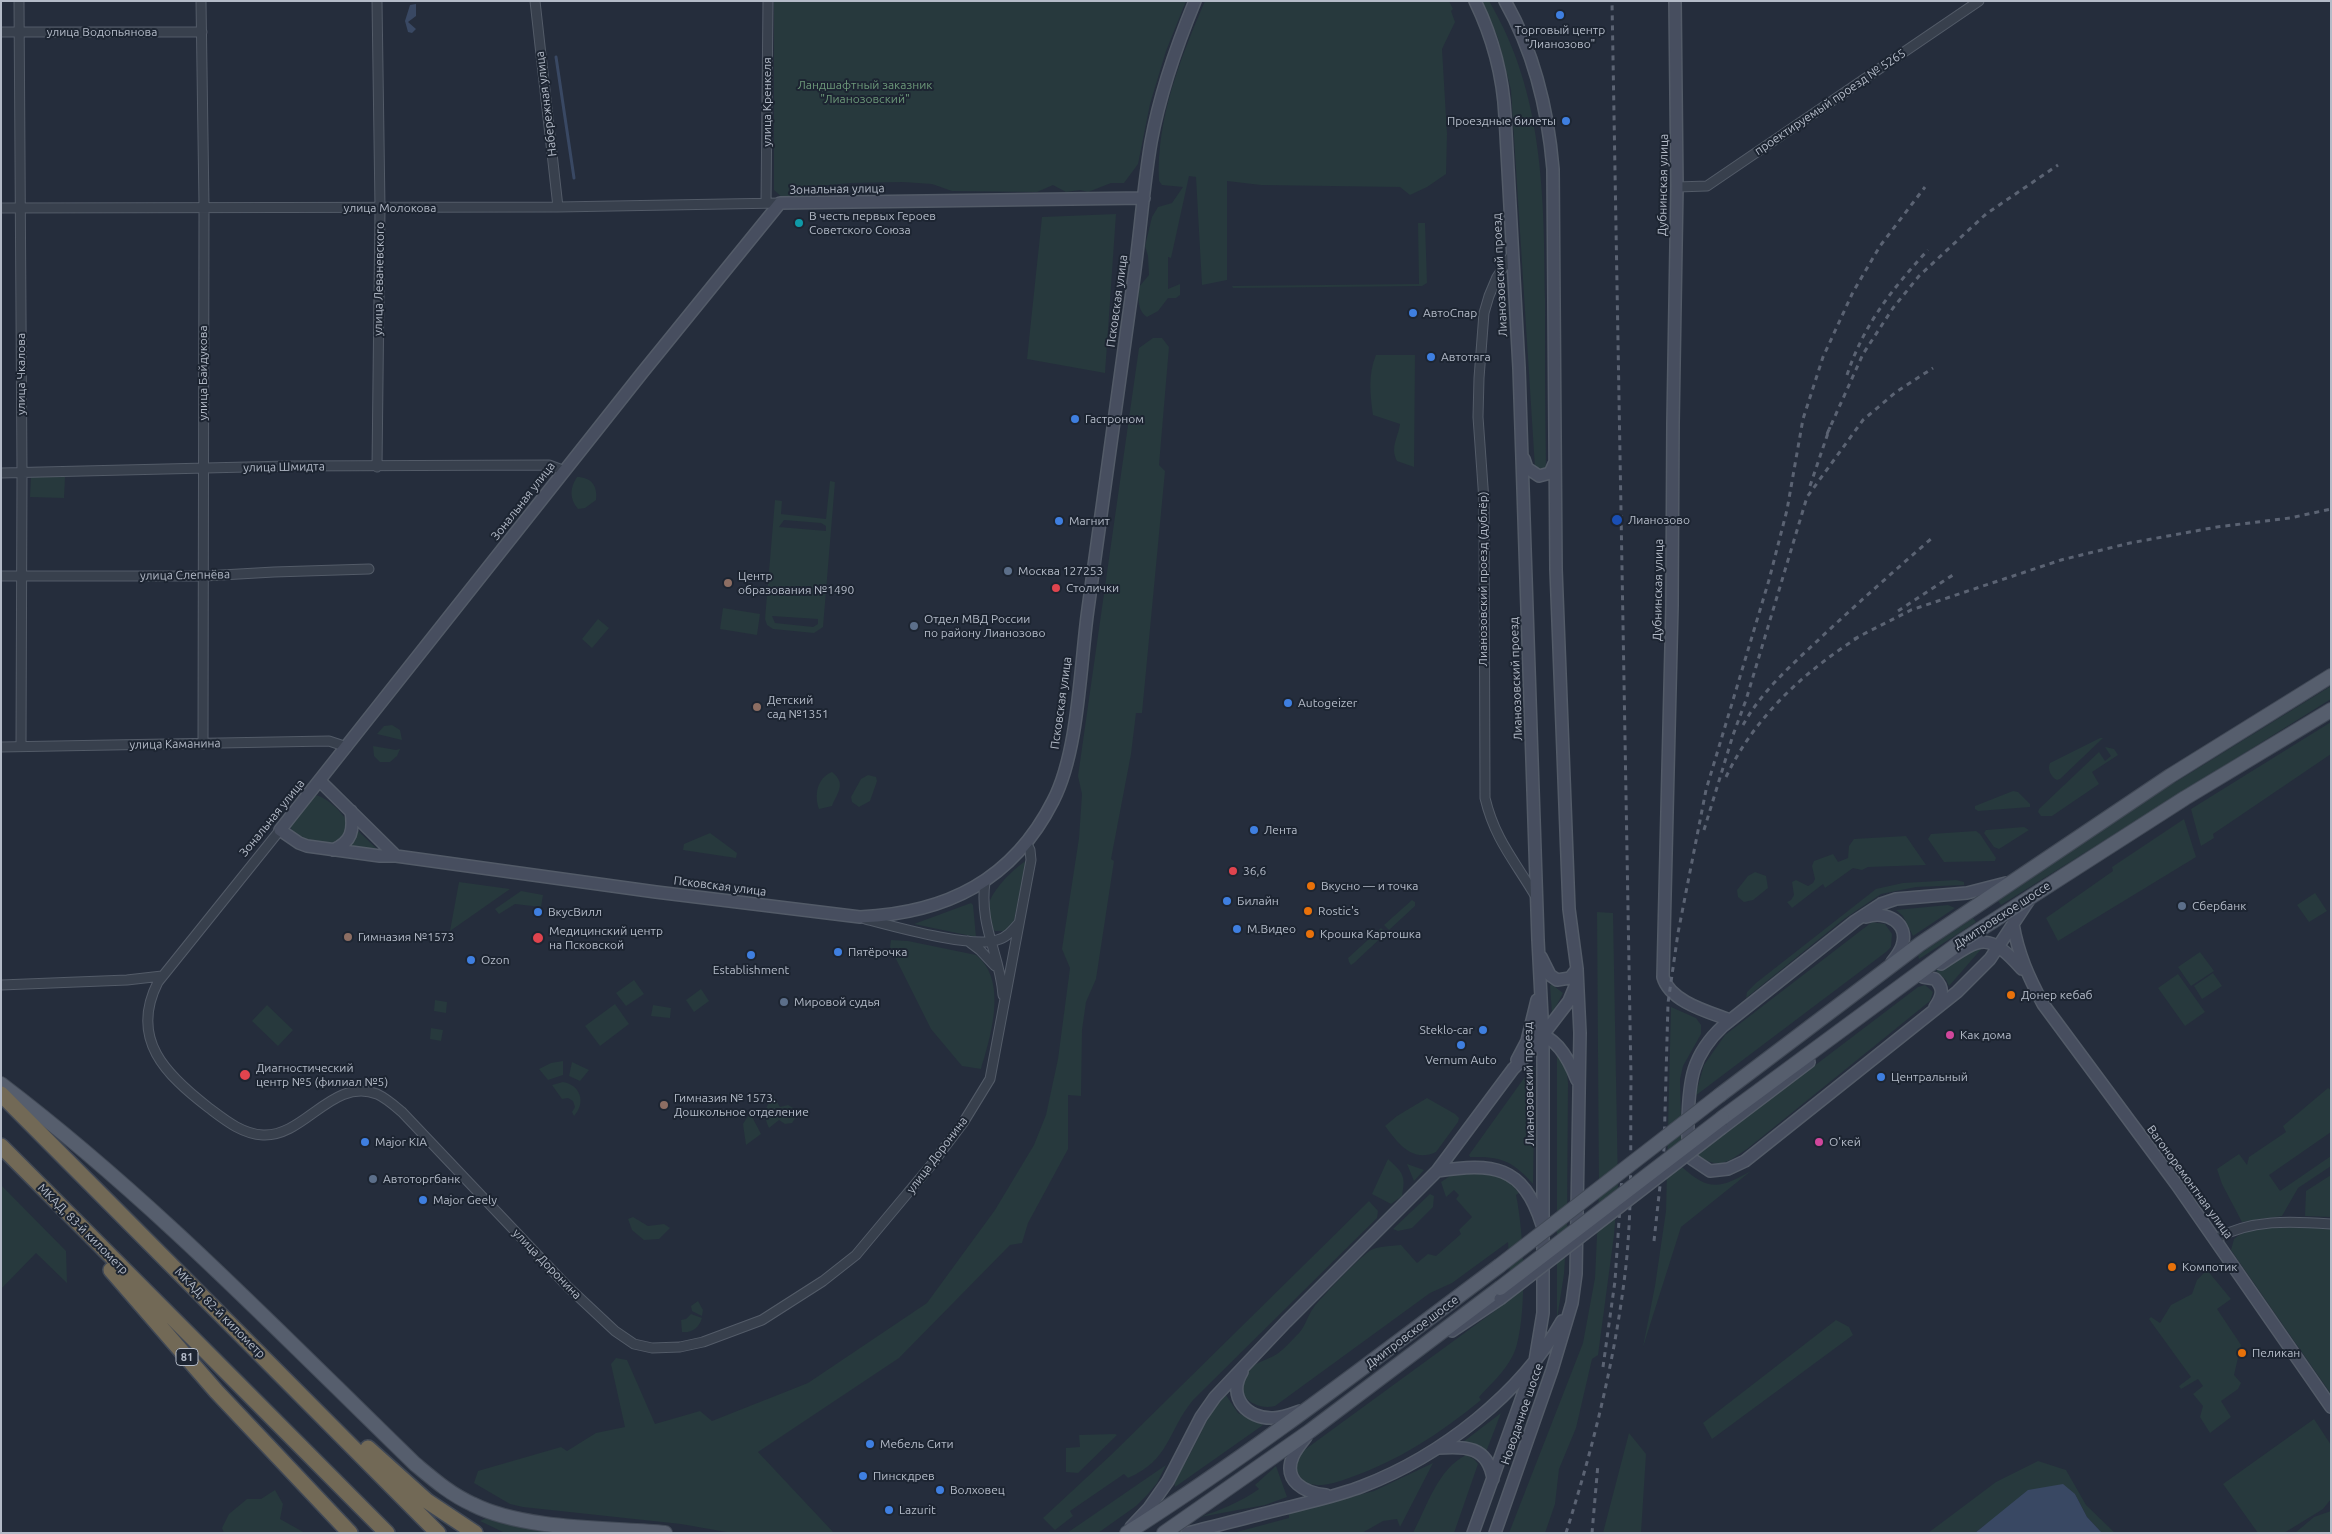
<!DOCTYPE html>
<meta charset="utf-8">
<style>
body{margin:0}
#map{position:relative;width:2332px;height:1534px;overflow:hidden;background:#252d3c;font-family:Ubuntu,sans-serif}
canvas{display:block}
.frame{position:absolute;inset:0;border:2px solid #b4bbc8;pointer-events:none}
</style>
<div id="map">
<canvas width="2332" height="1534"></canvas>
<div class="frame"></div>
</div>
<script>
const c = document.querySelector('canvas').getContext('2d');
c.lineJoin = 'round';
function paint(path, color) {
  c.fillStyle = color;
  c.fill(path, 'evenodd');
}
function stroke(path, color, width, dash) {
  c.strokeStyle = color;
  c.lineWidth = width;
  c.lineCap = dash ? 'butt' : 'round';
  c.setLineDash(dash || []);
  c.stroke(path);
}
function drawText(font, color, halo, rows, align = 'center') {
  c.font = font + ' Ubuntu,sans-serif';
  c.lineWidth = 4;
  c.setLineDash([]);
  c.textBaseline = 'middle';
  c.strokeStyle = halo;
  c.fillStyle = color;
  for (const [text, x, y, turn = 0] of rows) {
    c.save();
    c.translate(x, y);
    c.rotate((+turn || 0) * Math.PI / 180);
    c.textAlign = isNaN(turn) ? turn : align;
    if (halo) c.strokeText(text, 0, 0);
    c.fillText(text, 0, 0);
    c.restore();
  }
}
paint(new Path2D(`
 M774 1H1186L1166 51 1150 104 1138 164 1124 183H1111L1088 192 1080 190 1066 192 1053 185 1037 192 952 191 932 184 903 182 851 183 816 186 808 195 784 199 774 190Z
 M1205 1H1449L1453 9 1451 11 1455 22 1442 49 1447 134 1446 174 1427 187 1410 195 1400 187 1261 185 1227 181V280L1202 285 1196 177 1189 176 1171 258 1168 257V289L1180 284V295L1176 298H1168L1158 311 1147 317C1137 310 1139 299 1138 288L1149 275 1148 256 1145 246 1152 217 1158 207 1172 203 1183 187 1162 185 1159 181C1156 119 1181 57 1205 1Z
 M1482 1H1489C1544 93 1544 196 1545 299 1545 356 1545 412 1546 469L1543 472 1535 468 1511 90 1498 38Z
 M1116 214 1105 373 1027 359 1042 217Z
 M1418 223H1425L1427 283 1422 286 1233 288 1232 286 1419 284Z
 M1153 338H1162L1169 347 1159 465 1165 471 1142 713H1136L1131 754 1111 859 1114 861 1096 979 1086 1002 1082 1030 1081 1096 1068 1095V1149L1028 1223 1022 1243 1010 1245 899 1358 758 1452 834 1533H732L681 1524 523 1507 510 1504 474 1483 478 1471 561 1447 567 1451 596 1433 625 1427 611 1364 616 1358 627 1360 655 1424 700 1411 712 1421 808 1383 927 1303 995 1210 1034 1145 1046 1115 1058 1059 1070 968 1062 949 1079 838 1082 794 1078 776 1139 348Z
 M1376 355H1415L1414 467 1397 461C1390 447 1398 438 1400 424L1373 415C1370 394 1368 374 1376 355Z
 M31 476 65 477 64 498 30 497Z
 M577 477C591 477 598 486 596 500L585 508 578 509C569 498 570 488 577 477Z
 M830 481 835 482 823 627 814 633 773 629 767 625 765 619 775 500 782 501 781 514 826 519ZM784 520 821 523 826 526V531L779 527ZM772 616 818 619V624L813 627 775 623Z
 M723 608 760 614 757 635 720 629Z
 M598 619 609 628 592 648 582 639Z
 M2331 686V699L2001 905 1998 901 2132 809Z
 M2331 722V754L2213 834 2214 838 2201 846 2191 809Z
 M392 725 400 730 402 740 377 734 384 726Z
 M2100 738H2103L2060 779 2057 780C2051 777 2047 769 2050 763Z
 M373 746 396 750 400 749 397 756 390 762H380L374 756Z
 M2105 747 2114 749 2118 755 2092 772 2099 784 2052 816H2041L2038 812 2039 809 2099 752 2105 761 2111 756Z
 M832 772C847 784 837 793 832 806L819 809C814 795 817 778 832 772Z
 M868 775 876 777 877 781 870 801 859 807 852 802 851 797 861 779Z
 M2013 791 2018 792 2030 804V807L1978 811 1975 809V806Z
 M315 795C327 797 343 813 348 823L346 836 332 846C317 843 293 843 290 824L308 799Z
 M2184 819 2196 857 2058 941 2046 918 2113 871 2112 867Z
 M2024 827 2029 830 1999 849 1994 847 1984 833 1986 830Z
 M356 829 377 849 378 851 347 848 353 841Z
 M1976 831 1980 834 1996 858 1995 861 1944 862 1928 839 1931 834Z
 M710 833 737 853 736 858 683 850 684 844Z
 M1906 836 1926 865 1868 867 1862 870 1853 868 1825 888 1823 884 1792 908 1787 902 1791 900 1794 895 1792 882 1796 880 1808 886 1813 883 1815 879 1812 866 1814 861 1833 854 1838 862 1848 858 1849 846 1854 839Z
 M1027 860 1013 925 1006 931H995C970 909 1009 872 1027 860Z
 M1755 872 1766 876 1768 888 1753 900 1744 902 1738 897 1737 890 1748 876Z
 M1956 880 1964 882V885L1916 887 1881 894 1844 919 1746 998 1747 992 1756 983 1876 889 1903 883Z
 M459 882 510 889 450 931Z
 M521 891 543 895 541 907 515 904 499 914 495 909Z
 M2315 893 2327 911 2309 922 2297 905Z
 M1412 900 1415 902V906L1389 930 1384 925Z
 M971 903 973 905 976 937 914 924Z
 M1948 905 1955 908 1913 936 1903 916 1896 910Z
 M1597 912 1613 913 1618 1187 1614 1235 1598 1355 1592 1359 1576 1428 1559 1469 1555 1504 1545 1533H1509L1583 1343 1595 1278 1599 1193Z
 M1973 918 1976 922 1919 959 1918 955Z
 M1872 922 1885 924 1892 934 1891 947 1886 952 1695 1096 1704 1065 1725 1035Z
 M1381 928 1386 933 1354 963 1351 965 1349 962 1348 958Z
 M891 940 908 941 976 955C1008 980 991 1036 981 1069L962 1066 931 1029 890 947Z
 M1975 945 1983 947 1949 986 1946 980 1936 971Z
 M2200 952 2214 971 2191 986 2178 967Z
 M2213 973 2222 986 2202 999 2194 986Z
 M2178 974 2205 1012 2185 1026 2158 988Z
 M634 980 644 994 626 1006 616 993Z
 M1551 984 1563 993 1552 1014 1550 986Z
 M1925 985 1933 992 1930 1001 1747 1149C1726 1163 1720 1170 1697 1155L1918 987Z
 M701 989 709 1001 694 1012 686 1000Z
 M435 1000 447 1002 446 1013 434 1011Z
 M615 1004 629 1024 600 1046 585 1026Z
 M267 1005 293 1030 278 1046 252 1021Z
 M653 1005 671 1008 670 1018 651 1016Z
 M1671 1007 1696 1018 1701 1025V1034L1683 1066 1680 1079 1682 1167C1709 1192 1721 1188 1751 1171L1681 1227 1643 1347 1655 1286 1666 1211Z
 M431 1028 443 1030 441 1041 430 1039Z
 M1557 1052 1566 1063 1568 1083 1567 1226 1564 1274 1557 1319Z
 M563 1061V1075L548 1080 539 1069 551 1063Z
 M572 1062 589 1070 580 1081 569 1076Z
 M1532 1067H1535L1533 1184C1513 1161 1501 1156 1470 1157L1469 1155Z
 M563 1082C581 1085 586 1103 574 1116L572 1112 575 1107 573 1101 568 1098 562 1099 552 1085Z
 M2328 1088 2331 1090V1132L2269 1175 2280 1191 2331 1156V1166L2298 1188 2282 1216 2242 1222 2222 1184 2217 1169 2239 1154 2247 1165 2249 1157 2286 1132 2283 1126Z
 M774 1097 780 1107 788 1105 795 1109 796 1117 792 1123 785 1124 779 1120 769 1128C763 1116 764 1106 774 1097Z
 M1427 1098 1455 1114 1459 1118 1458 1122 1436 1152C1412 1163 1398 1143 1385 1126L1397 1116Z
 M750 1113 761 1134 746 1145 743 1124Z
 M1388 1159C1403 1173 1406 1175 1402 1196L1391 1204 1372 1194Z
 M1407 1164 1424 1170 1414 1181Z
 M1464 1171C1490 1173 1501 1171 1519 1193L1516 1195C1524 1233 1527 1307 1517 1344 1512 1365 1493 1382 1479 1397L1481 1400C1439 1434 1400 1460 1349 1478 1327 1486 1299 1494 1295 1462L1303 1451 1511 1299 1508 1242 1452 1283 1430 1293 1275 1406C1255 1411 1233 1395 1245 1374 1251 1363 1266 1361 1277 1354 1284 1349 1290 1342 1296 1336 1305 1329 1307 1316 1314 1307 1320 1299 1364 1253 1371 1250 1378 1246 1392 1246 1401 1245L1417 1263 1428 1254 1436 1256 1461 1234 1459 1230 1472 1217 1456 1199 1459 1195 1454 1190 1446 1197 1441 1182 1453 1174Z
 M2331 1175V1217L2305 1216 2306 1191Z
 M1 1185 66 1251 67 1283 36 1253 1 1289Z
 M1430 1194 1434 1196 1433 1207 1412 1228 1398 1231 1393 1229Z
 M1369 1201 1378 1211 1377 1218 1193 1400C1167 1432 1170 1460 1128 1478L1124 1474 1070 1511 1073 1516 1055 1530 1043 1518 1111 1455Z
 M633 1217 648 1226 664 1224 670 1228 659 1239 644 1240 632 1230 628 1219Z
 M2303 1225 2331 1227V1394L2231 1250 2234 1239C2251 1224 2282 1226 2303 1225Z
 M2207 1270 2231 1299 2217 1309 2241 1345 2234 1375 2241 1383 2238 1389 2221 1401 2231 1417 2210 1433 2200 1417 2203 1406 2193 1394 2203 1386 2198 1379 2181 1389 2179 1386 2191 1377 2149 1319 2151 1317 2160 1323 2171 1305 2192 1294 2197 1280Z
 M698 1301 703 1310 702 1316 692 1311 691 1306Z
 M691 1314 702 1318C699 1328 692 1333 682 1332L681 1320 686 1319Z
 M1836 1320 1849 1327 1853 1335 1712 1439 1703 1423Z
 M1224 1392 1238 1413 1263 1425 1175 1487 1174 1480C1194 1453 1204 1420 1224 1392Z
 M1501 1413 1486 1452 1478 1446 1463 1442Z
 M2314 1419 2331 1445V1499L2323 1509 2284 1533H2258L2223 1484Z
 M1629 1433 1646 1454 1641 1533H1603Z
 M1115 1434 1117 1435 1078 1473 1066 1472V1448L1080 1447 1079 1435Z
 M1466 1455 1474 1459 1478 1464 1454 1533H1413C1427 1506 1438 1469 1466 1455Z
 M2038 1461 2066 1470 2086 1505 2115 1533H2102L2087 1517 2075 1494 1985 1525 1975 1533H1928L1996 1482Z
 M1433 1463 1400 1527 1397 1519 1383 1521 1362 1533H1233L1289 1518V1513L1374 1491Z
 M1166 1465 1157 1483 1148 1494 1136 1506 1098 1533H1067Z
 M1276 1466 1287 1497 1265 1505 1200 1517C1221 1510 1240 1502 1259 1489L1255 1485Z
 M275 1490 283 1504 280 1519 305 1533H224L222 1528 229 1514 247 1499H261Z
 M2331 1511V1533H2295L2314 1517Z
 M489 1517 604 1533H505L480 1521Z`), '#27393d');
paint(new Path2D(`
 M416 4V16L408 22 416 29 412 33 408 32 405 21 410 5Z
 M2063 1484 2075 1494 2087 1517 2102 1533H1975L2028 1490Z`), '#394863');
stroke(new Path2D(`
 M556 57 574 178`), '#394863', 3);
const street = new Path2D(`
 M19 1 22 473 21 746
 M201 1 204 206 203 744
 M535 1 558 207
 M1 32H202
 M1677 187 1707 186 1979 1
 M766 203 768 1
 M1 208 558 207 780 203
 M1513 253 1497 277 1489 296 1484 313 1479 378 1478 417 1484 501 1485 798C1495 840 1515 861 1536 897
 M377 467 380 208 377 1
 M1 473 288 466 549 465 565 471
 M1 576H204L274 572 369 569
 M1 747 329 741 347 747
 M280 830 158 982C129 1039 166 1075 209 1108 225 1120 242 1134 263 1135 305 1137 332 1077 377 1094 386 1098 395 1106 402 1112L568 1287 615 1331 634 1344 652 1348 680 1347 703 1342 762 1320 823 1281 856 1255 932 1164 963 1123 990 1079 1031 860 1030 850 1026 842
 M985 882C979 927 1000 954 1003 995
 M865 919C892 926 973 949 997 940 1006 938 1012 931 1018 924
 M968 941 980 950 995 966
 M1 985 127 980 162 976
 M2215 1239C2251 1219 2291 1221 2331 1224`);
const secondary = new Path2D(`
 M1675 1 1677 187 1673 423 1672 606 1663 977C1670 1002 1709 1012 1730 1020
 M1144 198 780 203 642 373 280 830 299 843 307 846 380 856H396L656 892 860 917C947 913 1013 880 1053 801 1079 751 1080 665 1088 609 1103 501 1118 392 1133 284 1140 237 1143 189 1151 142 1160 93 1176 47 1195 1
 M1524 459 1527 468 1539 476 1550 473 1554 464
 M320 781 396 856
 M333 850C352 842 354 830 351 811
 M2006 883 1967 893 1896 899 1881 904 1855 921 1723 1026C1692 1055 1689 1080 1688 1121 1688 1134 1687 1147 1692 1159L1710 1171 1728 1169 1745 1161 1957 992 1990 959 2029 900
 M1866 917C1886 910 1910 923 1902 946 1900 952 1896 957 1892 962
 M2013 924C2018 954 2029 978 2043 1004L2177 1185 2331 1407
 M1541 957 1550 975 1557 980 1570 978 1577 969
 M1941 964C1980 938 1987 930 2022 969
 M1923 977 1935 979C1944 988 1943 996 1935 1007
 M1537 1034C1558 1037 1570 1062 1577 1080
 M1517 1060 1527 1041 1537 1000
 M1722 1128 1809 1062
 M1437 1171C1492 1163 1523 1164 1542 1225
 M1452 1331 1500 1299
 M1242 1372C1227 1397 1247 1419 1273 1418 1282 1418 1292 1414 1300 1411
 M1306 1437C1302 1442 1296 1449 1293 1456 1282 1481 1305 1493 1326 1495
 M1438 1448C1465 1446 1488 1446 1493 1479
 M1131 1527 1149 1508 1168 1481 1201 1417 1215 1397 1286 1322 1437 1171 1513 1069 1529 1053 1569 1001 1576 984
 M1187 1533C1220 1525 1253 1516 1286 1508 1312 1501 1338 1496 1363 1486 1441 1456 1521 1394 1562 1321
 M1473 1533 1535 1361 1543 1313V1036L1538 940 1519 368 1505 116C1503 76 1493 38 1475 1
 M1495 1533 1552 1370 1572 1303 1576 1274 1580 1033 1577 969 1569 909 1556 569 1553 169C1548 110 1534 52 1505 1`);
const primary = new Path2D(`
 M1 1084C150 1197 281 1334 415 1464 433 1479 450 1494 472 1504 523 1530 607 1528 665 1533
 M1720 1095 1920 944 2170 776 2331 676
 M1722 1118 1962 941 2185 798 2331 710
 M1127 1533C1256 1451 1377 1357 1499 1266
 M1164 1533 1310 1431 1500 1288`);
const highway = new Path2D(`
 M1 1094 438 1533
 M1 1146 387 1533
 M111 1270 216 1391 350 1533
 M368 1448 427 1501 475 1533`);
stroke(street, '#535b68', 11);
stroke(secondary, '#535b68', 14);
stroke(primary, '#414956', 16);
stroke(highway, '#404855', 18);
stroke(street, '#38404d', 9);
stroke(secondary, '#474e5f', 11);
stroke(primary, '#565e6d', 14);
stroke(highway, '#726956', 15);
stroke(new Path2D(`
 M1847 375C1864 324 1892 289 1928 250
 M1827 434 1863 354 1893 308 1919 276 1986 214 2058 165
 M1810 486 1830 427
 M1898 611 1956 573
 M1854 639 1911 610 2061 560 2130 543 2217 527 2290 518 2331 509
 M1743 725C1760 694 1787 669 1813 645 1852 608 1892 573 1932 538
 M1726 777C1755 716 1804 672 1860 636
 M1704 830 1733 735 1746 700 1807 497 1863 420 1896 392 1933 368
 M1654 1241 1664 1149 1668 1003 1678 933 1706 790 1769 580 1787 510 1803 419 1823 357 1853 292 1880 246 1925 187
 M1603 1367 1615 1281 1623 1161
 M1566 1533C1592 1451 1613 1368 1624 1282 1633 1215 1630 1146 1631 1078L1612 1
 M1592 1533 1598 1464`), '#5b6373', 3, [5, 5]);
const secondaryBridge = new Path2D(`
 M1500 1299 1722 1128`);
const primaryBridge = new Path2D(`
 M1499 1266 1720 1095
 M1500 1288 1722 1118`);
stroke(secondaryBridge, '#535b68', 14, []);
stroke(primaryBridge, '#414956', 16, []);
stroke(secondaryBridge, '#474e5f', 11);
stroke(primaryBridge, '#565e6d', 14);
for (const [x, y, r, color] of [
 [1560,15,5,"#3f7fe0"],
 [1566,121,5,"#3f7fe0"],
 [799,223,5,"#0f9aa8"],
 [1413,313,5,"#3f7fe0"],
 [1431,357,5,"#3f7fe0"],
 [1075,419,5,"#3f7fe0"],
 [1617,520,6,"#1a4fb4"],
 [1059,521,5,"#3f7fe0"],
 [1008,571,5,"#5c6f8a"],
 [728,583,5,"#8d6e63"],
 [1056,588,5,"#e0444e"],
 [914,626,5,"#5c6f8a"],
 [1288,703,5,"#3f7fe0"],
 [757,707,5,"#8d6e63"],
 [1254,830,5,"#3f7fe0"],
 [1233,871,5,"#e0444e"],
 [1311,886,5,"#e8710a"],
 [1227,901,5,"#3f7fe0"],
 [2182,906,5,"#5c6f8a"],
 [1308,911,5,"#e8710a"],
 [538,912,5,"#3f7fe0"],
 [1237,929,5,"#3f7fe0"],
 [1310,934,5,"#e8710a"],
 [348,937,5,"#8d6e63"],
 [538,938,6,"#e0444e"],
 [838,952,5,"#3f7fe0"],
 [751,955,5,"#3f7fe0"],
 [471,960,5,"#3f7fe0"],
 [2011,995,5,"#e8710a"],
 [784,1002,5,"#5c6f8a"],
 [1483,1030,5,"#3f7fe0"],
 [1950,1035,5,"#d1479c"],
 [1461,1045,5,"#3f7fe0"],
 [245,1075,6,"#e0444e"],
 [1881,1077,5,"#3f7fe0"],
 [664,1105,5,"#8d6e63"],
 [365,1142,5,"#3f7fe0"],
 [1819,1142,5,"#d1479c"],
 [373,1179,5,"#5c6f8a"],
 [423,1200,5,"#3f7fe0"],
 [2172,1267,5,"#e8710a"],
 [2242,1353,5,"#e8710a"],
 [870,1444,5,"#3f7fe0"],
 [863,1476,5,"#3f7fe0"],
 [940,1490,5,"#3f7fe0"],
 [889,1510,5,"#3f7fe0"]
]) {
  const dot = new Path2D();
  dot.arc(x, y, r, 0, 2 * Math.PI);
  c.fillStyle = color;
  c.fill(dot);
  stroke(dot, '#1d2532', 2);
}
for (const [x, y, w] of [
 [187,1357,22]
]) {
  const box = new Path2D();
  box.roundRect(x - w / 2, y - 8.5, w, 17, 4);
  c.fillStyle = '#1d2532';
  c.fill(box);
  stroke(box, '#b4bbc8', 1);
}
drawText('bold 11px', '#b4bbc8', null, [
 ["81",187,1357]
]);
drawText('12px', '#b4bbc8', '#1d2532', [
 ["Торговый центр",1560,30,"center"],
 ["\"Лианозово\"",1560,44,"center"],
 ["Проездные билеты",1556,121,"right"],
 ["В честь первых Героев",809,216],
 ["Советского Союза",809,230],
 ["АвтоСпар",1423,313],
 ["Автотяга",1441,357],
 ["Гастроном",1085,419],
 ["Лианозово",1628,520],
 ["Магнит",1069,521],
 ["Москва 127253",1018,571],
 ["Центр",738,576],
 ["образования №1490",738,590],
 ["Столички",1066,588],
 ["Отдел МВД России",924,619],
 ["по району Лианозово",924,633],
 ["Детский",767,700],
 ["сад №1351",767,714],
 ["Autogeizer",1298,703],
 ["Лента",1264,830],
 ["36,6",1243,871],
 ["Вкусно — и точка",1321,886],
 ["Билайн",1237,901],
 ["Сбербанк",2192,906],
 ["Rostic's",1318,911],
 ["ВкусВилл",548,912],
 ["М.Видео",1247,929],
 ["Медицинский центр",549,931],
 ["на Псковской",549,945],
 ["Крошка Картошка",1320,934],
 ["Гимназия №1573",358,937],
 ["Пятёрочка",848,952],
 ["Ozon",481,960],
 ["Establishment",751,970,"center"],
 ["Донер кебаб",2021,995],
 ["Мировой судья",794,1002],
 ["Steklo-car",1473,1030,"right"],
 ["Как дома",1960,1035],
 ["Vernum Аuto",1461,1060,"center"],
 ["Диагностический",256,1068],
 ["центр №5 (филиал №5)",256,1082],
 ["Центральный",1891,1077],
 ["Гимназия № 1573.",674,1098],
 ["Дошкольное отделение",674,1112],
 ["Major KIA",375,1142],
 ["О'кей",1829,1142],
 ["Автоторгбанк",383,1179],
 ["Major Geely",433,1200],
 ["Компотик",2182,1267],
 ["Пеликан",2252,1353],
 ["Мебель Сити",880,1444],
 ["Пинскдрев",873,1476],
 ["Волховец",950,1490],
 ["Lazurit",899,1510]
], 'left');
drawText('12px', '#b4bbc8', '#1d2532', [
 ["улица Водопьянова",102,32],
 ["улица Кренкеля",767,102,-90],
 ["проектируемый проезд № 5265",1830,102,-34],
 ["Набережная улица",546,104,-97],
 ["Дубнинская улица",1663,185,-89],
 ["Зональная улица",837,189,-1],
 ["улица Молокова",390,208],
 ["Лианозовский проезд",1500,275,-93],
 ["улица Леваневского",379,279,-89],
 ["Псковская улица",1117,301,-82],
 ["улица Байдукова",203,373,-90],
 ["улица Чкалова",21,374,-90],
 ["улица Шмидта",284,467,-1],
 ["Зональная улица",523,501,-52],
 ["улица Слепнёва",185,575,-1],
 ["Лианозовский проезд (дублёр)",1483,579,-90],
 ["Дубнинская улица",1658,590,-89],
 ["Лианозовский проезд",1516,679,-92],
 ["Псковская улица",1061,703,-82],
 ["улица Каманина",175,744,-1],
 ["Зональная улица",272,818,-51],
 ["Псковская улица",720,886,7],
 ["Дмитровское шоссе",2002,915,-33],
 ["Лианозовский проезд",1529,1084,-91],
 ["улица Доронина",937,1155,-53],
 ["Вагоноремонтная улица",2190,1182,54],
 ["МКАД, 83-й километр",83,1229,45],
 ["улица Доронина",547,1264,46],
 ["МКАД, 82-й километр",220,1313,45],
 ["Дмитровское шоссе",1412,1332,-37],
 ["Новодачное шоссе",1522,1414,-71]
]);
drawText('12px', '#6c9879', '#1d2532', [
 ["Ландшафтный заказник",865,85],
 ["\"Лианозовский\"",865,99]
]);
</script>
